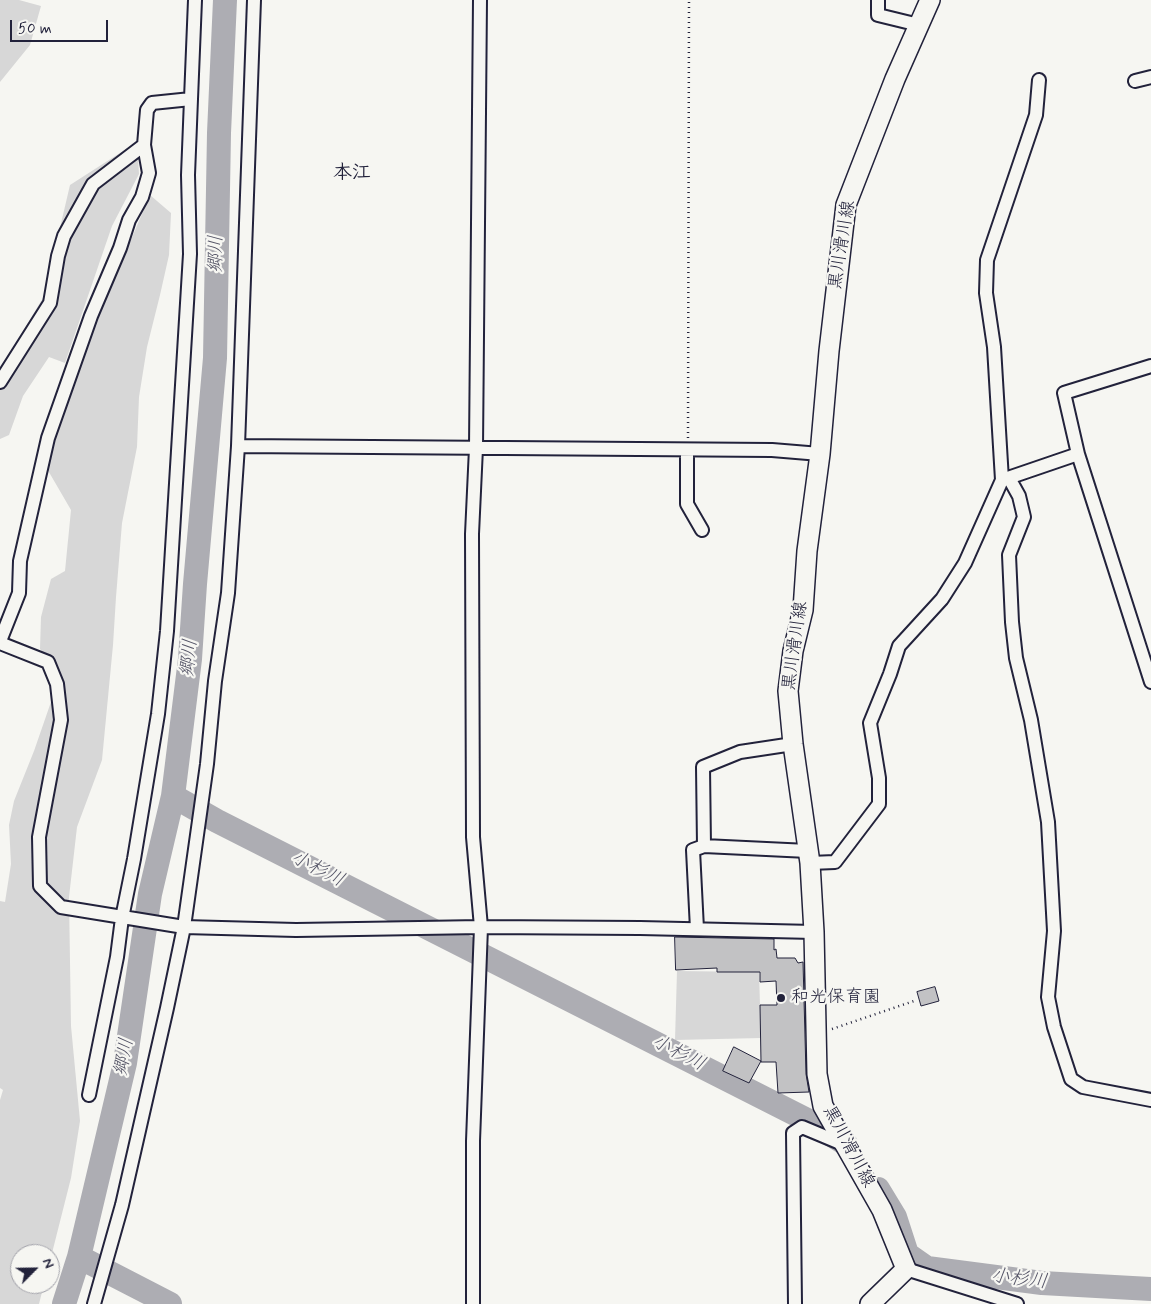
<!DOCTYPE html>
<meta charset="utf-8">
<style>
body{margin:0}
#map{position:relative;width:1151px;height:1304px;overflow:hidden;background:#f6f6f2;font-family:Mynerve,sans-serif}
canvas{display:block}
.north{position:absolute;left:10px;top:1244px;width:50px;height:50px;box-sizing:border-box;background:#f6f6f2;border:1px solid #a1a1a9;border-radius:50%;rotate:67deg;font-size:14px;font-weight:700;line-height:20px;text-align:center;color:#22223b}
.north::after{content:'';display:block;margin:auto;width:18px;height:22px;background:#22223b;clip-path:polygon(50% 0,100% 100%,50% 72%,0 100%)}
.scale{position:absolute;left:10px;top:20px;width:98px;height:22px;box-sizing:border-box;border:2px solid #22223b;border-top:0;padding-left:6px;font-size:15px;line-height:18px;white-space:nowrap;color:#22223b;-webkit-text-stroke:4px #f6f6f2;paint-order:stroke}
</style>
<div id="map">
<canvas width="1151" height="1304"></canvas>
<div class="north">N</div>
<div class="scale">50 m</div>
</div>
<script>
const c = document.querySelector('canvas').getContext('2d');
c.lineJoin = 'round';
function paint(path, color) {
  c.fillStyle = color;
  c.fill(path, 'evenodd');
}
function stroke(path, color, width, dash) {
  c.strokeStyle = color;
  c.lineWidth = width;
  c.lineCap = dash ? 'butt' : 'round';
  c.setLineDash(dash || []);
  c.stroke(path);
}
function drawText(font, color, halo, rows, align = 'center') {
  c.font = font + ' Mynerve,"Klee One",sans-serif';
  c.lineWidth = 4.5;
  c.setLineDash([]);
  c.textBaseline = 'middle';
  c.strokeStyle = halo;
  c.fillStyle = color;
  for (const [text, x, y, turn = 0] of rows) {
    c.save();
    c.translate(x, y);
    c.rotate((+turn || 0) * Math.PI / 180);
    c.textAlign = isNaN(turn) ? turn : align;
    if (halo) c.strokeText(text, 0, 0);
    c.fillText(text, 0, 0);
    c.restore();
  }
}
paint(new Path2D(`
 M0 0H19L41 6 30 45 0 82Z
 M137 142 139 174 112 226 65 363 49 357 23 396 9 435 0 439V370L44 296 70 185Z
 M150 195 171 213 169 255 160 295 147 347 139 397 137 447 122 523 116 597 113 645 102 760 77 827 69 897 71 1026 80 1121 71 1178 50 1261V1254H20V1284H44L39 1304H0V1100L3 1090 0 1088V901L5 902 11 864 9 825 14 801 34 751 61 673 40 649 41 617 51 579 65 571 71 510 46 467 82 355Z
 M677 971 759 972 761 1038 675 1040Z`), '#d7d7d7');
stroke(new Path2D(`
 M173 796 217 821 809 1121 846 1144
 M878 1189 895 1217 907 1254 927 1268 1042 1283 1151 1289
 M79 1257 170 1304
 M64 1304 79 1257 125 1063 150 894 173 796 190 659 195 584 215 358 219 133 225 0`), '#adadb3', 24);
const building = new Path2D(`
 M675 937 774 939V950L776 949 777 958H795L798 963 803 962 806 1074 809 1092 778 1093 776 1062H761L760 1005H777L776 981 760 982V972H717V968L676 970Z
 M935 987 939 1001 921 1006 917 992Z
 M734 1047 761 1061 749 1083 723 1071Z`);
paint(building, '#c2c2c4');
stroke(building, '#22223b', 1);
const street = new Path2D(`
 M878 0V15L919 25
 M1135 81 1151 77
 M1151 366 1064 393 1078 454 1151 682
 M0 382 50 303 58 256 64 236 93 184 144 145 147 110 152 103 191 99 195 0
 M238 446 772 450 820 454
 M687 450V504L702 530
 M1009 478 1019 496 1024 517 1009 555 1012 622 1016 658 1031 720 1048 822 1054 931 1048 997 1054 1027 1071 1079 1083 1087 1151 1100
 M1002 480 994 347 986 293 987 260 1036 115 1039 80
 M0 641 19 593 20 561 48 438 91 316 120 248 129 220 142 197 149 173 144 145
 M0 643 48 662 57 684 61 720 39 837 40 886 61 907 184 927 296 930 481 927 640 928 814 932
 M704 846 703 767 740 752 793 744
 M810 863 835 862 879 804V778L870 723 890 674 899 646 942 599 965 563 1002 480 1078 454
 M697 929 693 850 704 846 808 851
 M89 1095 117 957 122 918 134 859 158 714 167 631 190 254 188 175 191 99
 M906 1269 1017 1304
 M94 1304 122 1205 167 1008 184 927 207 764 215 681 228 593 238 446 254 0
 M473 1304V1141L481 927 473 837 472 534 476 448 480 0
 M795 1304 793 1133 802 1127 845 1145`);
const secondary = new Path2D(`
 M870 1304 906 1269 882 1210 823 1106 817 1074 814 932 810 863 793 744 788 691 793 651 803 610 807 551 820 454 829 351 846 205 895 79 930 0`);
stroke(street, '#22223b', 16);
stroke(secondary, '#22223b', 22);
stroke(new Path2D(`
 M688 438 689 0
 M832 1029 914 1001`), '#22223b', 2.5, [1, 4]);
stroke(street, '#f6f6f2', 12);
stroke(secondary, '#f6f6f2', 19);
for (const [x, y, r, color] of [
 [781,998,5,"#22223b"]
]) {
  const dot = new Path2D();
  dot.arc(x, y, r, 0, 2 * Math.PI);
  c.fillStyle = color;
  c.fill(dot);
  stroke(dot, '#f6f6f2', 2);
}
drawText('18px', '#22223b', '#f6f6f2', [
 ["黒川滑川線",843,245,-81],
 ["黒川滑川線",796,646,-82],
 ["黒川滑川線",848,1147,62]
]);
drawText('18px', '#22223b', '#f6f6f2', [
 ["和光保育園",791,998]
], 'left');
drawText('bold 19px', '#22223b', '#f6f6f2', [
 ["本江",352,174]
]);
drawText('italic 19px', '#535365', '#f6f6f2', [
 ["郷川",217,254,-89],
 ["郷川",190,658,-84],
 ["小杉川",317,870,27],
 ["小杉川",678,1054,27],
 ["郷川",125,1057,-80],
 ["小杉川",1019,1280,7]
]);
</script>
